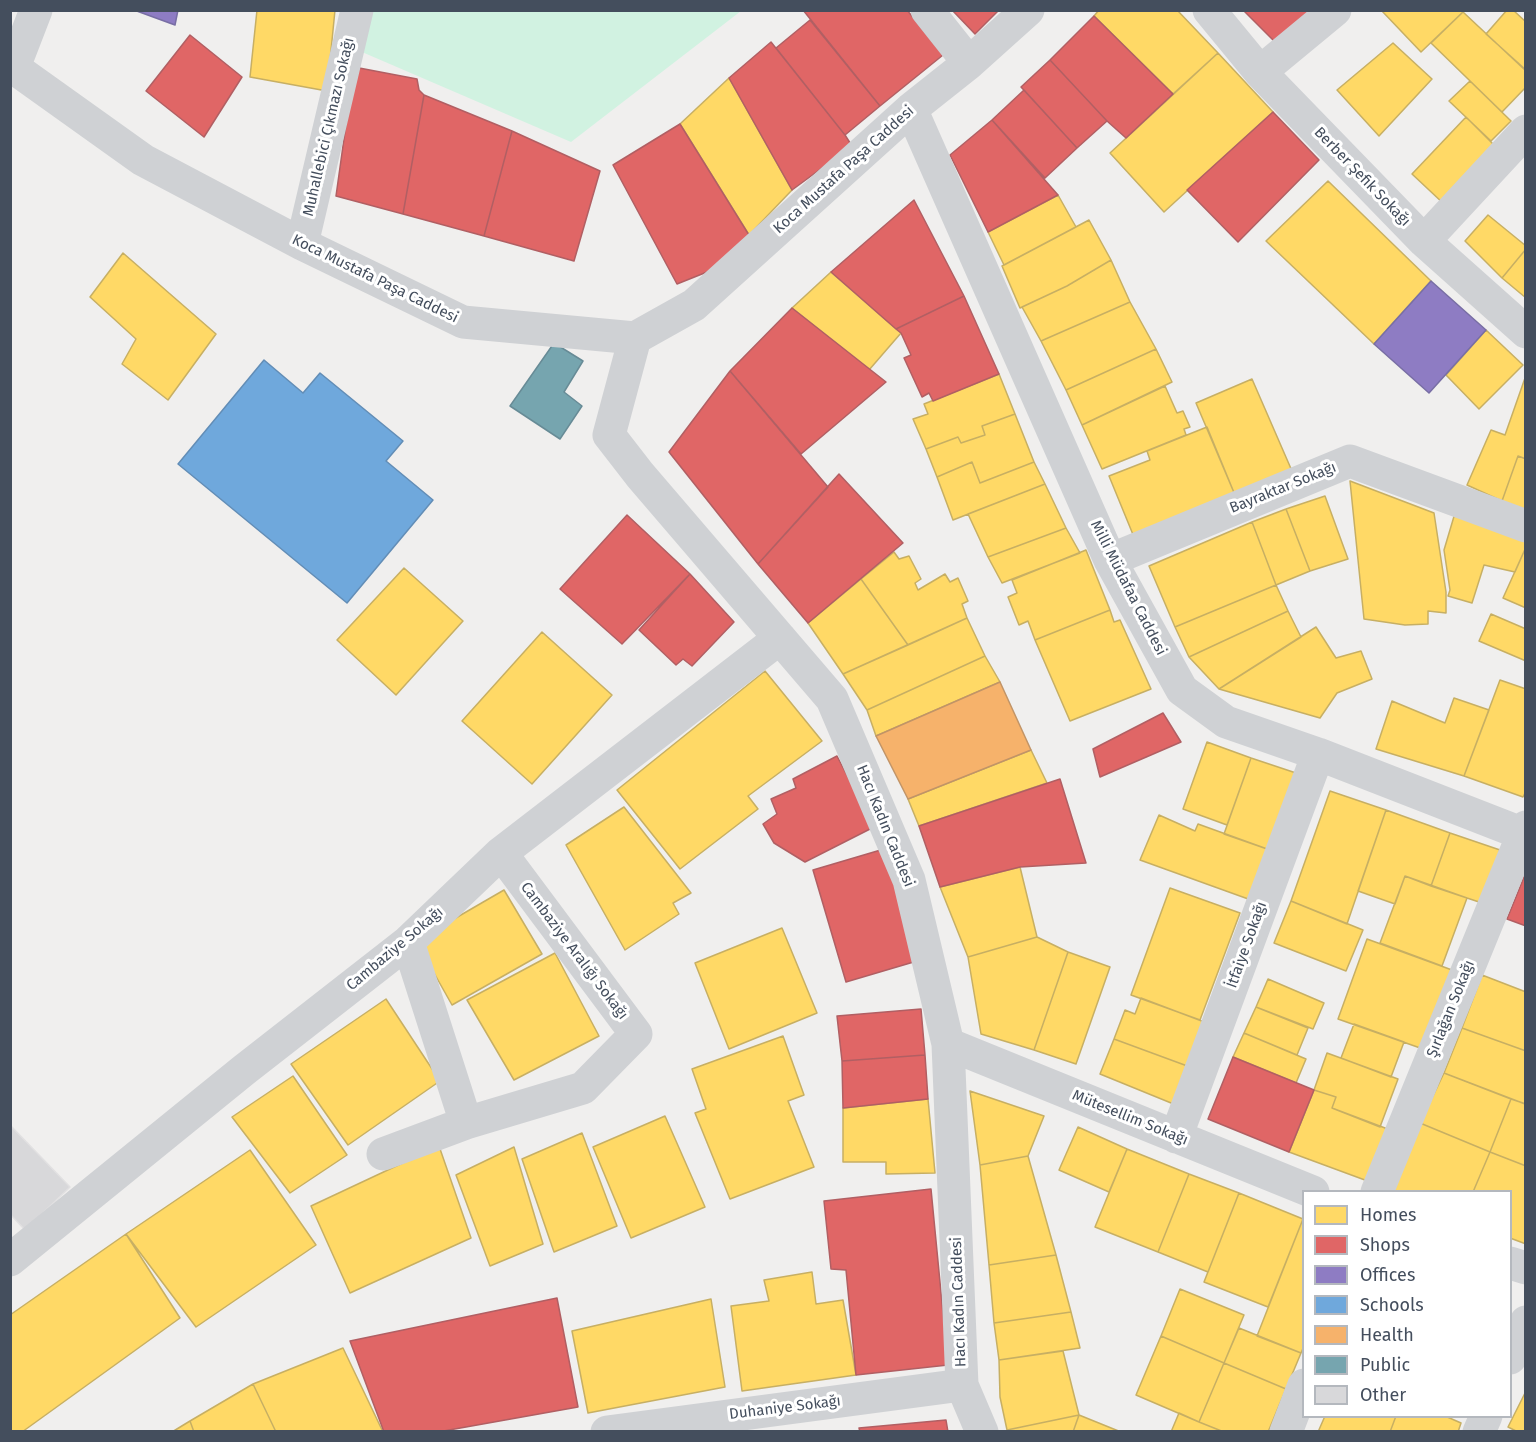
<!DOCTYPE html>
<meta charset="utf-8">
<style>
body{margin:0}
#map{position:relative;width:1536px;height:1442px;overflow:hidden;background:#f0efee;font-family:"Fira Sans",sans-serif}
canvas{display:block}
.frame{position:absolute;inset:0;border:12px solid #444e5d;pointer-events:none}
.legend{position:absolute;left:1302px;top:1190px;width:210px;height:228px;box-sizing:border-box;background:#fff;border:2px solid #b4b8be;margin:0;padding:8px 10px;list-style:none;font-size:18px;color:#444e5d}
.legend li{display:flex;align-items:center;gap:12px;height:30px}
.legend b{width:30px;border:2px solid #b4b8be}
</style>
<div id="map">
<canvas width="1536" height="1442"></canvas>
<div class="frame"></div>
<ul class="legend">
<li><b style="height:16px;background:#ffd966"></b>Homes</li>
<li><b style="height:16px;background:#e06666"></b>Shops</li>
<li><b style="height:16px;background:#8e7cc3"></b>Offices</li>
<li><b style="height:16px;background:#6fa8dc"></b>Schools</li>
<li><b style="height:16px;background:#f6b26b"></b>Health</li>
<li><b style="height:16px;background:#76a5af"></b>Public</li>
<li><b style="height:16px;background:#d8d8da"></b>Other</li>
</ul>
</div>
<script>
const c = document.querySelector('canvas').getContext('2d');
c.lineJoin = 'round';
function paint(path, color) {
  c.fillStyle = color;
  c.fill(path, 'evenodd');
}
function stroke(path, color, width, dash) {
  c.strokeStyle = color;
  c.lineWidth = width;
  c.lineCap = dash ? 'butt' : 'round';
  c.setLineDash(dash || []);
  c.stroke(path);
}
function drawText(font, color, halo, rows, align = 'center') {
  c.font = font + ' "Fira Sans",sans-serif';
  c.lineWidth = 6;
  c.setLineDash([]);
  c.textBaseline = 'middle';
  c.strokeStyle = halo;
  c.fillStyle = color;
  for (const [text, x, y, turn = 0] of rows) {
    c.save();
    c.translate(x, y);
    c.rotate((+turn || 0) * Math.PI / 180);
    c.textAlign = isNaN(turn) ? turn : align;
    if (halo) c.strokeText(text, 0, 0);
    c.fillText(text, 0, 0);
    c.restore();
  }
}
paint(new Path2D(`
 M358 11H741L571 142 355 49Z`), '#d1f2e1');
const homes = new Path2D(`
 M257 10H335L327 91 250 77Z
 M1099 10H1177L1218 53 1173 94 1094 16Z
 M1381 10H1465L1421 52Z
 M1507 10H1513L1526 22V70L1486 34Z
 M1463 12 1526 71V87L1502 112 1431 43Z
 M1393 43 1432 79 1379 136 1337 90Z
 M1218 53 1273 112 1164 212 1110 153Z
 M729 78 792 190 749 235 680 124Z
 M1470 81 1511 121 1491 141 1449 101Z
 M1466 117 1497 148 1445 205 1412 174Z
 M1328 181 1431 281 1374 344 1266 241Z
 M1058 195 1076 227 1004 265 988 232Z
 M1488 215 1526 246V249L1502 278 1465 241Z
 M1089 220 1111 260 1067 286 1020 308 1002 266Z
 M1526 249V298L1502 278Z
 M123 253 216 334 168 400 122 364 136 339 90 297Z
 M1111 260 1130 302 1041 341 1022 307 1067 286Z
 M831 272 901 333 869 370 792 308Z
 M1130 302 1156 349 1066 390 1041 341Z
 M1486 330 1523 365 1479 409 1446 375Z
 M1156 349 1172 382 1082 425 1066 390Z
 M999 374 1015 414 982 426 985 435 961 443 958 437 926 449 913 419 928 414 924 404Z
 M1525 378 1526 459 1518 456 1502 501 1467 485 1491 430 1505 435Z
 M1252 379 1292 471 1235 495 1196 403Z
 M1165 386 1177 413 1183 411 1190 427 1184 429 1186 435 1102 469 1082 425Z
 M1015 414 1034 462 980 483 972 462 937 477 926 449 958 437 961 443 985 435 982 426Z
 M1207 427 1235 495 1134 537 1109 476 1150 460 1147 451Z
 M1518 456 1526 459V510L1502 501Z
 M972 462 980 483 1034 462 1045 484 953 520 937 477Z
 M1350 481 1434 513 1446 592V613L1428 611V624L1405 625 1364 619Z
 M1045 484 1066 528 988 557 968 514Z
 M1325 496 1348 559 1310 571 1286 509Z
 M1286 509 1310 571 1276 585 1252 522Z
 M1455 513 1526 542V547L1515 572 1484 565 1472 603 1448 596 1450 590 1444 550Z
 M1252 522 1276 585 1175 627 1149 566Z
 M1066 528 1080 553 1002 583 988 557Z
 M1526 547V608L1503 598Z
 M1086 550 1110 610 1035 640 1028 621 1019 625 1008 597 1017 593 1012 580Z
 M894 552 899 559 909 556 921 579 915 583 918 590 945 574 950 582 958 578 968 601 962 604 967 618 908 645 861 579Z
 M404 568 463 621 396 695 337 640Z
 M861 579 908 645 843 674 808 623Z
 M1276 585 1288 611 1189 657 1175 627Z
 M1110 610 1114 622 1120 620 1151 689 1070 721 1035 640Z
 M1288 611 1301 637 1219 689 1189 657Z
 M1491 614 1526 629V661L1479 641Z
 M967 618 985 656 867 710 843 674Z
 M1316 627 1336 658 1361 651 1372 679 1337 693 1320 718 1219 689Z
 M542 632 612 695 532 784 462 721Z
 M985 656 1000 682 876 736 867 710Z
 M765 671 822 741 748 796 758 809 680 869 617 790Z
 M1500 680 1526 689V791L1523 797 1464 776Z
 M1454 698 1489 710 1464 776 1376 749 1392 701 1445 723Z
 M1207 742 1251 758 1227 825 1183 809Z
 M1031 750 1047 783 919 826 908 799Z
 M1251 758 1296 773 1270 850 1224 834Z
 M1330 791 1386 810 1347 924 1291 901Z
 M624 807 691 893 673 903 679 914 625 950 566 845Z
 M1386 810 1450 833 1431 886 1405 876 1395 904 1358 891Z
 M1159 815 1195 831 1198 824 1270 850 1251 900 1140 860Z
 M1450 833 1500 850 1482 903 1431 886Z
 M1020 867 1037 937 968 957 940 887Z
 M1405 876 1467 898 1442 966 1380 943Z
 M1170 888 1240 913 1200 1020 1131 995Z
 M504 890 542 954 452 1005 416 941Z
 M1291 901 1363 930 1346 971 1274 943Z
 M782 928 817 1013 729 1049 695 963Z
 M1037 937 1068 952 1034 1050 981 1034 968 957Z
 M1367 939 1452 970 1423 1049 1338 1019Z
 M1068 952 1110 967 1076 1064 1034 1050Z
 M555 953 599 1036 514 1080 467 1000Z
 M1482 975 1526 992V1051L1462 1028Z
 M1268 979 1324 1003 1313 1029 1256 1007Z
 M1141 998 1207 1023 1190 1067 1114 1039 1125 1010 1135 1014Z
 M386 999 440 1081 348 1145 291 1064Z
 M1256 1007 1308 1028 1297 1055 1244 1033Z
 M1354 1024 1404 1042 1391 1077 1341 1058Z
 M1462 1028 1526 1051 1525 1104 1444 1073Z
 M1244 1033 1306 1059 1296 1083 1233 1057Z
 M783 1036 804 1095 788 1101 814 1167 730 1199 695 1113 706 1109 692 1069Z
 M1114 1039 1190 1067 1176 1105 1100 1074Z
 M1327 1053 1398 1079 1380 1127 1332 1108 1336 1097 1314 1090Z
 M1444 1073 1511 1099 1490 1152 1420 1123Z
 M293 1076 347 1155 290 1193 232 1117Z
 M1314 1090 1336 1097 1332 1108 1393 1131 1373 1183 1289 1152Z
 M970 1091 1044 1116 1028 1156 980 1165Z
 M928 1099 935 1173 886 1174V1162H843V1108Z
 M1511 1099 1526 1104V1166L1490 1152Z
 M665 1116 705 1207 631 1238 593 1147Z
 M1420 1123 1490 1152 1473 1192H1389Z
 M1078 1127 1127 1149 1109 1192 1059 1170Z
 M582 1133 617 1226 554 1252 522 1159Z
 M439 1146 471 1238 350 1293 311 1206Z
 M514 1147 543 1244 490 1266 456 1175Z
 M1127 1149 1189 1174 1158 1252 1095 1227Z
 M250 1150 316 1245 196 1327 126 1234Z
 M1490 1152 1526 1166V1244L1510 1238V1192H1473Z
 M1028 1156 1056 1255 989 1265 980 1165Z
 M1189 1174 1239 1193 1208 1272 1158 1252Z
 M1239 1193 1303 1219 1268 1307 1204 1282Z
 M1303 1219 1304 1346 1301 1353 1257 1336Z
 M126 1234 180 1318 22 1432H10V1315Z
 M1056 1255 1071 1312 994 1323 989 1265Z
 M812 1272 816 1304 843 1300 856 1375 742 1391 731 1306 769 1301 764 1280Z
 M1180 1289 1244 1315 1224 1363 1161 1336Z
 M711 1299 725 1387 588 1413 572 1331Z
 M1071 1312 1080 1348 999 1360 994 1323Z
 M1239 1328 1301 1353 1286 1389 1224 1363Z
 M1161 1336 1224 1363 1199 1422 1136 1395Z
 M343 1348 383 1432H276L253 1384Z
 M1063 1351 1079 1415 1007 1430 1000 1397 999 1360Z
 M1224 1363 1286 1389 1268 1432H1224L1199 1422Z
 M253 1384 276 1432H194L190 1421Z
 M1526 1391V1432H1518L1508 1427Z
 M1179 1413 1199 1422 1224 1432H1171Z
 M1079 1415 1073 1432H1008L1007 1430Z
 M1079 1415 1121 1432H1073Z
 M1325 1416H1396L1390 1432H1318Z
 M1396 1416H1445L1461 1423 1458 1432H1390Z
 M190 1421 194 1432H172Z`);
paint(homes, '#ffd966');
stroke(homes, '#c7af63', 1.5);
const shops = new Path2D(`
 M803 10H907L943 55 880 106Z
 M952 10H999L975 34Z
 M1243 10H1319L1281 48Z
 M1094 16 1173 94 1126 138 1107 121 1050 60Z
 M810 20 880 106 845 135 776 48Z
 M190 35 242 77 204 137 146 91Z
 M771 42 845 135 852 146 792 190 729 78Z
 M1050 60 1107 121 1077 148 1021 87Z
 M354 67 417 79 419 90 424 95 403 214 336 196Z
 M1024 90 1077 148 1045 178 992 120Z
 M424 95 512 131 484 236 403 214Z
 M1273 112 1319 160 1238 242 1187 190Z
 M992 120 1058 195 988 232 950 155Z
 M680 124 749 235 737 260 677 284 613 165Z
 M512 131 600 171 574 261 484 236Z
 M914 200 964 296 896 329 831 272Z
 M964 296 999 374 933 401 929 393 922 397 904 358 911 355 901 333 896 329Z
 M792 308 886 382 801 454 730 371Z
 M730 371 828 487 758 564 669 452Z
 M839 474 903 543 808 623 758 564Z
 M627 515 690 574 622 644 560 589Z
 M690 574 734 622 692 666 683 659 676 665 639 630Z
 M1163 713 1181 742 1100 777 1093 749Z
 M837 756 874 827 805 862 774 843 763 824 777 814 771 799 796 788 793 779Z
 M1060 779 1086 863 1020 867 940 887 919 826Z
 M884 849 917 961 846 982 813 870Z
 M1526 872V926L1507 919Z
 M921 1009 925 1055 842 1061 837 1016Z
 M925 1055 928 1099 843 1108 842 1061Z
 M1233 1057 1314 1090 1289 1152 1208 1119Z
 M931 1189 948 1365 856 1375 846 1270 831 1269 824 1201Z
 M557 1298 578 1407 438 1432H384L350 1341Z
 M946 1420 948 1432H860L859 1428Z`);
paint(shops, '#e06666');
stroke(shops, '#b15f63', 1.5);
const offices = new Path2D(`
 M134 10H178L175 25Z
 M1431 281 1486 330 1429 393 1374 344Z`);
paint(offices, '#8e7cc3');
stroke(offices, '#786ea4', 1.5);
const schools = new Path2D(`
 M264 360 303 393 320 373 403 441 386 461 433 500 347 603 178 464Z`);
paint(schools, '#6fa8dc');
stroke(schools, '#628db6', 1.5);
const health = new Path2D(`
 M1000 682 1031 750 908 799 876 736Z`);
paint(health, '#f6b26b');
stroke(health, '#c19467', 1.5);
const public = new Path2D(`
 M554 343 583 361 564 392 582 406 560 439 510 406Z`);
paint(public, '#76a5af');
stroke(public, '#678b96', 1.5);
const building = new Path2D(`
 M10 1125 70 1187 25 1230 10 1214Z`);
paint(building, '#d8d8da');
stroke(building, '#e1e0e1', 1.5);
stroke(new Path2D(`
 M927 10 969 63
 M1209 10 1260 72 1424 241 1526 332
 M10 65 143 160 302 244 463 322 635 338 694 305 911 109 969 63 1028 10
 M14 67 36 10
 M1260 72 1335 10
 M911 109 1110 560 1182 690 1226 722 1318 754 1526 835
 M1424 241 1526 131
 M302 244 357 10
 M635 338 609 435 640 475 832 699 909 880 948 1044 962 1385 982 1432
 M1110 560 1350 461 1526 526
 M408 942 466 1123
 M948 1044 1313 1192
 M1176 1137 1318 754
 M383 1154 466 1123 583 1088 636 1034 501 853
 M1377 1192 1526 827
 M10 1260 244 1070 408 942 501 853 780 638
 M1510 1263 1526 1268
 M1510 1358 1526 1322
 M607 1432 962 1385
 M1286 1432 1304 1385
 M1479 1432 1486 1416`), '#cfd1d4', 33);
drawText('15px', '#444e5d', '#fff', [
 ["Muhallebici Çıkmazı Sokağı",329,127,-77],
 ["Koca Mustafa Paşa Caddesi",844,170,-42],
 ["Berber Şefik Sokağı",1362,177,46],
 ["Koca Mustafa Paşa Caddesi",375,279,26],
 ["Bayraktar Sokağı",1283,488,-22],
 ["Milli Müdafaa Caddesi",1128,588,63],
 ["Hacı Kadın Caddesi",885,826,68],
 ["İtfaiye Sokağı",1247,945,-70],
 ["Cambaziye Sokağı",395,949,-40],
 ["Cambaziye Aralığı Sokağı",574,951,53],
 ["Şırlağan Sokağı",1451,1009,-68],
 ["Mütesellim Sokağı",1130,1118,22],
 ["Hacı Kadın Caddesi",959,1302,-92],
 ["Duhaniye Sokağı",785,1408,-7]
]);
</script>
